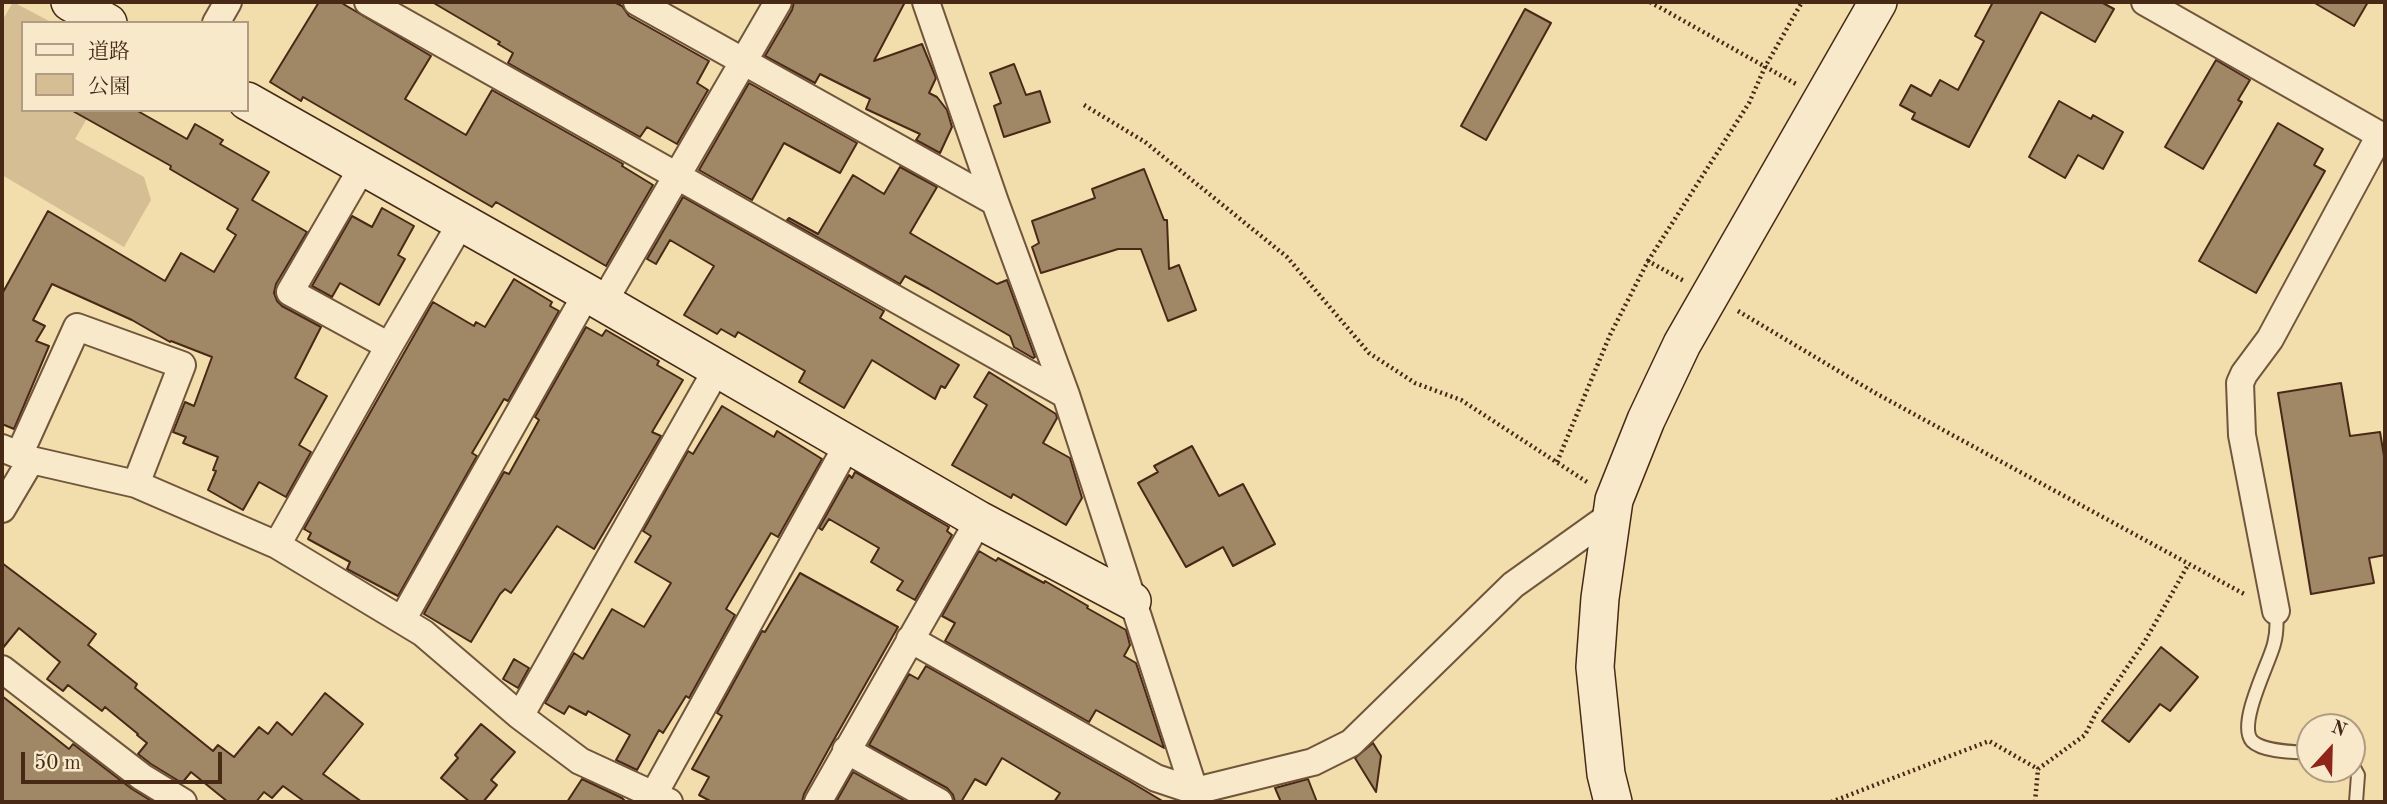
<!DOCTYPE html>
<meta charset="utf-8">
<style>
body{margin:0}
#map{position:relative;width:2387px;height:804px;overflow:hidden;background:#f2ddad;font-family:"Old Standard TT","Noto Serif JP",serif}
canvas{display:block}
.frame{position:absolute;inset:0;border:4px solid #482916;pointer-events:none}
.legend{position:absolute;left:21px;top:21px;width:228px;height:91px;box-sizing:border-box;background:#f7e9ca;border:2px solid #b19c82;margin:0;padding:9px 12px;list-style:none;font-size:21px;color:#482916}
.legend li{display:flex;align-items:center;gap:14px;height:35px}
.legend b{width:35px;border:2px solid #b19c82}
.north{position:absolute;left:2296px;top:713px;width:70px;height:70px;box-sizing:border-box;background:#f7e9ca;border:2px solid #b19c82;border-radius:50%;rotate:22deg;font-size:19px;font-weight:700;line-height:28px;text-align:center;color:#482916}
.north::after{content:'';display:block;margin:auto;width:24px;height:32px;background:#8f2418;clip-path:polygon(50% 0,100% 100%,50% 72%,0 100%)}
.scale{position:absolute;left:21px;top:752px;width:201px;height:32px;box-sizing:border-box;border:4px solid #482916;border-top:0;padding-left:9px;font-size:21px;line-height:24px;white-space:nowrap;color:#482916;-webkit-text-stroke:5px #f7e9ca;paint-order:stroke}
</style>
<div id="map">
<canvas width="2387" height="804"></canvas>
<div class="frame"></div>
<ul class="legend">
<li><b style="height:9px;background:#f7e9ca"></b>道路</li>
<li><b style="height:19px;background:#d5be93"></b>公園</li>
</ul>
<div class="north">N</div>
<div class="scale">50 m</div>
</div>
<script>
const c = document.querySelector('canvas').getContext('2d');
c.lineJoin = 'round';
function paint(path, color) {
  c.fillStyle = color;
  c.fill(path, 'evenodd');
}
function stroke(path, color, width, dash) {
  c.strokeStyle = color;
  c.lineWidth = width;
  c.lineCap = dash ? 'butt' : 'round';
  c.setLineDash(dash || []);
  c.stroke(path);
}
paint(new Path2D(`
 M13 2 53 23H23V110H92L75 139 144 177 151 200 124 247 2 175V21Z`), '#d5be93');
const building = new Path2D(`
 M319 2H340L431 56 405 99 466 135 492 90 623 164 622 166 653 185 606 266 496 202 492 207 303 97 301 101 270 82Z
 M432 2H614L622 6 629 16 709 61 697 83 708 90 677 144 647 127 640 137 508 63 513 53 498 44 500 42Z
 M794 2H905L874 61 922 44 936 78 929 93 937 97 947 110 952 127 940 153 916 140 920 134 866 109 870 99 820 74 815 83 765 56 792 10Z
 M1993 2H2101L2114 9 2095 42 2041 12 1969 147 1912 119 1915 113 1900 105 1911 85 1931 96 1940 80 1958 90 1984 41 1975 36Z
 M2313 2H2368L2354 26Z
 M1525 9 1551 23 1486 140 1461 126Z
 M2216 60 2250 80 2238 100 2242 102 2203 169 2165 147Z
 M1014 64 1026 95 1040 91 1050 122 1004 137 994 106 1001 103 990 73Z
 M749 83 857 143 840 173 784 143 752 200 699 170Z
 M2059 101 2091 119 2093 115 2123 132 2103 169 2078 155 2065 178 2029 157Z
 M71 110H136L187 139 195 124 223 140 220 144 269 172 252 200 307 232 276 284 274 293 277 301 282 306 321 327 295 378 327 396 299 445 311 452 286 497 259 482 243 510 208 490 216 471 213 470 218 457 183 443 186 437 173 432 185 402 194 406 212 357 171 341 170 342 132 320 52 284 33 320 45 326 36 341 49 346 14 429 2 424V294L48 211 165 281 181 253 214 272 236 235 227 229 238 209 170 169 171 166Z
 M2278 123 2323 149 2314 165 2325 171 2256 293 2199 261Z
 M900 167 937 187 910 233 997 284 1007 280 1035 357 1033 358 1014 347 1010 336 929 289 905 276 900 284 787 220 789 218 818 234 853 175 884 194Z
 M1144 169 1164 220H1167L1169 269 1179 265 1196 310 1168 321 1141 249H1118L1041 273 1032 247 1039 243 1032 221 1095 198 1092 189Z
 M683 197 884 311 880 318 959 365 945 388 941 386 935 399 872 360 844 408 799 382 805 371 738 332 735 337 721 329 717 334 684 315 714 266 670 240 656 264 647 259Z
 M382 208 414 226 398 255 405 259 379 305 340 283 332 297 312 286 352 216 372 227Z
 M514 279 552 302 550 306 559 311 508 401 504 399 472 453 477 456 398 596 347 569 350 562 308 539 311 533 304 529 433 302 474 326 476 322 485 327Z
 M586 327 602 336 606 330 659 361 657 365 683 380 652 432 661 436 594 549 557 526 511 593 505 589 500 594 471 642 424 614 426 610 504 472 509 474 539 420 535 417Z
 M989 372 1056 414 1057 418 1043 443 1070 458 1082 498 1066 525 1013 494 1011 498 952 465 987 405 974 397Z
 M2341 383 2350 436 2380 432 2385 462V555L2369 558 2374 583 2311 594 2278 393Z
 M722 406 774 437 777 431 822 459 778 537 771 533 726 609 735 615 689 698 686 696 663 733 659 730 637 770 616 760 630 735 588 711 586 715 569 706 564 714 545 703 574 653 583 659 612 609 644 627 671 583 635 562 651 536 643 531 688 451 693 454Z
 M1192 446 1219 496 1243 484 1275 544 1233 566 1223 547 1186 567 1138 483 1158 472 1154 466Z
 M855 472 949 527 947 531 952 535 915 600 897 590 903 581 871 562 879 548 829 519 822 530 819 528 849 475 852 478Z
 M979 551 996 561 998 558 1044 583 1045 581 1088 606 1087 608 1126 630 1130 645 1124 656 1136 663 1164 748 1096 710 1089 722 945 641 955 623 942 616Z
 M2 563 96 634 88 645 137 684 135 688 213 751 218 745 234 757 259 727 268 734 277 722 292 735 325 693 363 724 323 774 362 802H305L283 786 272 798 264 792 256 802H228L191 772 182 783 151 764 138 754 147 743 137 735 138 734 105 707 102 711 68 685 63 691 47 679 60 662 19 628 2 649Z
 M800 573 898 627 832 743 804 794 802 802H712L699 795 709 777 692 769 722 716 717 713 762 631 765 632Z
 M2161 647 2198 677 2170 711 2160 704 2129 742 2102 721Z
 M514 659 529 668 518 688 503 679Z
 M926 666 1129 781 1164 802H1054L1060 793 1002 758 986 785 975 779 961 802H955L953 795 947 788 869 745 909 674 918 679Z
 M2 696 69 749 73 744 132 789 153 802H2Z
 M481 724 515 752 491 780 497 785 483 802H470L441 778 458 758 455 755Z
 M1373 743 1381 756 1376 792 1355 758Z
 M853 772 907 802H836Z
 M582 779 622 798 626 802H567Z
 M1308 779 1317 802H1281L1275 788Z`);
paint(building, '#a08765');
stroke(building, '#482916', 2);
const lane = new Path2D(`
 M2276 611C2277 622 2277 633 2274 644 2269 664 2237 724 2252 741 2263 752 2295 752 2310 753
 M2352 764 2358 775 2356 802`);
const street = new Path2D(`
 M368 2 1066 395
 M637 2 995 202
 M926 2 995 202 1066 395 1198 802
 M2145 2 2385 138
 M216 23 228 2
 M362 168 290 292 389 346
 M603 303 778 2
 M2 448 31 460 136 484 277 545 423 633 520 716 580 761 669 802
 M19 455 77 327 182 365 136 484
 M2 509 31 460
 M277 545 389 346 461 223
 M2276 611 2242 435 2240 383 2244 374 2270 339 2380 135
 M402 620 587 293
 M910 639 1156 778 1195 791 1313 762 1351 743 1513 585 1611 515
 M2 669 142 777 183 802
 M520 716 717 369
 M846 750 939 802
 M654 794 848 444
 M818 802 979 520`);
const secondary = new Path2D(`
 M70 2 108 23
 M247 101 587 293 979 520 1132 601
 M1613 802 1606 774 1595 667 1600 598 1614 500 1646 420 1682 344 1878 2`);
stroke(lane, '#72563c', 16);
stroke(street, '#72563c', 30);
stroke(secondary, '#482916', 40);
stroke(new Path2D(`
 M1650 2 1796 84
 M1084 105 1145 142 1287 257 1369 353 1415 383 1461 400 1587 482
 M1648 261 1749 103 1765 67 1802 2
 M1738 311 1877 394 2246 595
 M1557 462 1610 335 1648 261 1684 281
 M1831 802 1989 741 2038 769
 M2035 802 2038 769 2085 735 2096 713 2145 641 2188 565`), '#482916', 4.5, [2, 3.5]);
stroke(lane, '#f7e9ca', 12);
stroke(street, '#f7e9ca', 26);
stroke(secondary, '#f7e9ca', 37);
</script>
